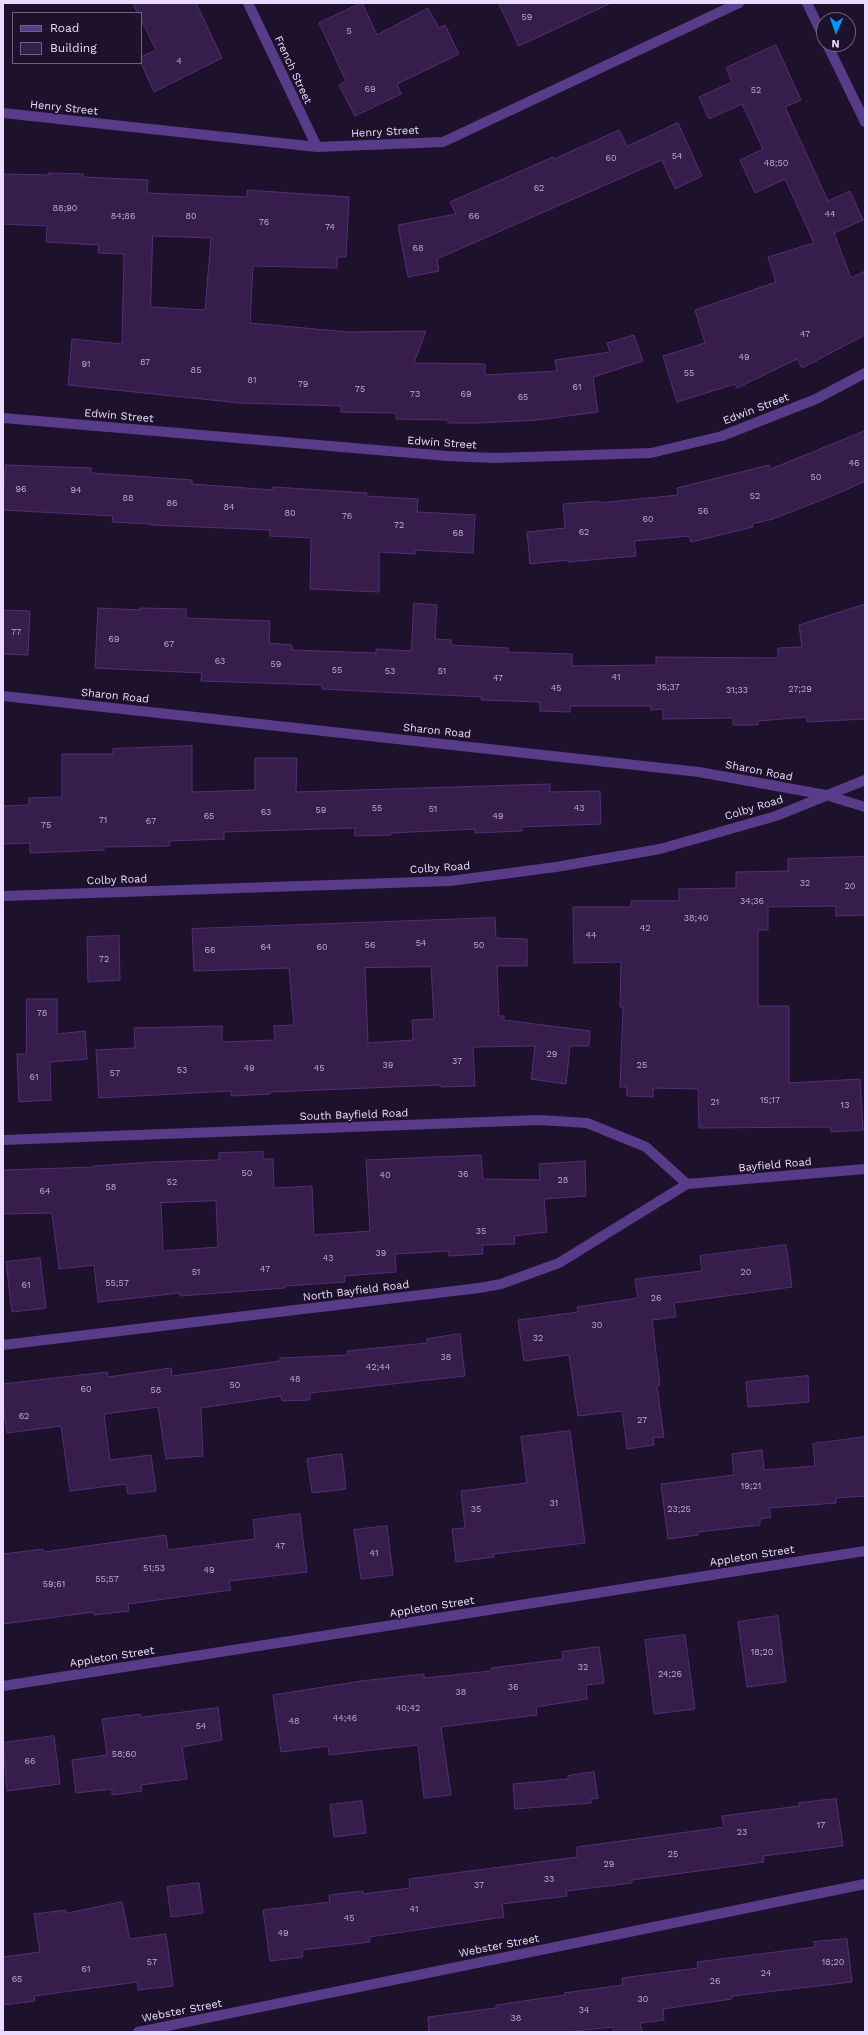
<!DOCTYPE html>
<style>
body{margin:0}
#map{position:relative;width:868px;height:2035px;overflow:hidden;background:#1e112b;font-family:"Work Sans",sans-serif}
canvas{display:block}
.frame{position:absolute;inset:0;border:4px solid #ebdaff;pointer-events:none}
.legend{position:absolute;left:12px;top:12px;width:130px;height:52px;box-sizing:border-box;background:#1e112b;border:1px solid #706180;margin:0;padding:5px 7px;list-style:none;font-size:12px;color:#ebdaff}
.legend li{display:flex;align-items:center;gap:8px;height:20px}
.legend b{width:20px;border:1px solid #706180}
.north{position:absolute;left:816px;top:12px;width:40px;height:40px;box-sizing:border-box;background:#1e112b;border:1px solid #706180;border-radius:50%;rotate:182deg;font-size:11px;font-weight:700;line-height:16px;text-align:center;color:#ebdaff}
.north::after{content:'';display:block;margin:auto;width:14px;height:18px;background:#0694ff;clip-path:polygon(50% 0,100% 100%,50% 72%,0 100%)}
</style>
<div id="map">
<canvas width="868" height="2035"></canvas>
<div class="frame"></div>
<ul class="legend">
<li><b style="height:5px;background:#583c8a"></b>Road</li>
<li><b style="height:11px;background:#361d4c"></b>Building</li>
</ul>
<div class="north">N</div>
</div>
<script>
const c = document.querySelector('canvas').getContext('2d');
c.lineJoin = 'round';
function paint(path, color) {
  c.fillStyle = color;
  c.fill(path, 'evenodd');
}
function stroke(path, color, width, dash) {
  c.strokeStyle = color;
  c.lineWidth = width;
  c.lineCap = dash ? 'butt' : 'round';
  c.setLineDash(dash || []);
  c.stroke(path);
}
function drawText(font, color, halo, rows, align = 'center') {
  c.font = font + ' "Work Sans",sans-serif';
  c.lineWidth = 4;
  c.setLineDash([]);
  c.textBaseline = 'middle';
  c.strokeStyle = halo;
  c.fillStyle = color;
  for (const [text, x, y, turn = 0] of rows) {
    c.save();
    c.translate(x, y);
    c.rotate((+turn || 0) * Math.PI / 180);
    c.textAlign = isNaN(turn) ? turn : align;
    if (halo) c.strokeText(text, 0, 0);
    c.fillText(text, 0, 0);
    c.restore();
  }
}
const building = new Path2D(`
 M133 3H196L222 58 154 92 141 63V57L156 50 141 19V13H138Z
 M362 3 377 35 428 8 439 28 445 25 459 54 397 84 401 94 355 116 339 85 346 81 319 23Z
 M499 3H611L519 46Z
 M776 45 801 100 785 107 828 201 850 191 863 220 834 233 851 278 865 271V335L802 368 797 359 737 388 735 384 677 402 663 356 705 343 695 310 776 282 768 257 814 243 785 179 755 193 740 160 763 149 742 104 709 119 699 97 732 82 726 68Z
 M678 123 702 176 675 189 662 160 437 259 439 271 408 277 398 225 456 214 450 202 553 157 554 159 619 130 627 146Z
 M49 173 83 174V177L148 180 147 193 247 197V190L349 197 346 257H337V268L253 266 250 323 348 332 426 331 414 363 485 364V375L557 371 555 360 610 352 607 343 634 335 643 361 593 377 598 412 537 420 479 423H448V420L396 419V413L341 412V406L240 403 68 385 72 339 122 344 124 254 98 253 99 245 46 242 47 226 3 224V174L49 175ZM153 236 211 238 205 310 151 307Z
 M865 431V481L839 493 773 519 752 524 753 527 691 542 689 536 634 541 636 556 568 562V560L530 564 527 532 565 528 563 504 599 501V503L678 495 677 488 769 465 770 469Z
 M6 465 91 468V473L192 480V484L273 490V487L367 493 366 496 418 499 417 512 475 515 473 553 415 550V554L379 552V592L310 589 311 538 270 536V530L151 525V524L112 522 113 516 3 510Z
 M414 603 437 605 435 639 451 640V645L508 648V652L572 654V666L656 665V657L778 658V648L802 647 799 625 865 604V719L807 722 806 717 758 721V725H733V718L663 719V709L651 710V706H570V712L540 711V702L481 700 482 697 322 689V685L201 681 202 673 95 668 98 608 140 610V608L186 609V618L270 621 269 643 292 645V650L376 653V649L411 651Z
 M3 610 30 611 28 655 3 654Z
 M192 746V792L255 790V758H297L296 792 550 784V792L600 791 601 824 522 827V831L475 833V829L391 833V835L355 836V828L224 832V839L169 841 170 846 104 847V850L30 853V843L3 844V806L29 805V798L62 797V754H113V749Z
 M865 857V915L836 916V906L768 907V930H758V1006H789V1083L860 1079 863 1130 831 1132 830 1127 699 1128 698 1089 653 1088V1097L627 1096V1087H620L623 1007H620L621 962 574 963 573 907H631V901H679V889L736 888V872L788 871V859Z
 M495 918 496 938 527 939V966H497L499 1016H504V1020L590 1031 589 1046H570L566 1084 531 1079 535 1046 473 1047 475 1086 441 1087V1085L270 1092V1094L231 1096V1091L99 1098 96 1050 135 1048 134 1028 222 1026V1042L275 1040 274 1026 294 1025 289 968 194 971 192 929ZM431 967 434 1019 412 1020 413 1040 368 1043 365 968Z
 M119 936 120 980 88 982 87 937Z
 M27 999H57V1034L85 1031 87 1059 50 1062 51 1100 19 1102 17 1054H26Z
 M263 1152V1159H273L274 1188 312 1186 314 1235 370 1231 366 1160 481 1155 483 1179 540 1180 539 1164 585 1161 586 1196 544 1199 547 1232 514 1236 515 1244 482 1245 483 1254 449 1256V1251L395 1254 396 1272 345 1276V1282L285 1286V1288L180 1296V1293L98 1302 94 1265 59 1269 52 1213 3 1214V1170L94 1167V1166L153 1162 219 1160V1153ZM216 1201 218 1247 163 1251 161 1203Z
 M786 1245 792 1287 674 1303 676 1317 652 1320 660 1385 657 1386 664 1437 653 1438 654 1445 627 1449 622 1411 578 1416 569 1355 524 1361 518 1320 578 1312 577 1307 638 1298 635 1279 702 1271 700 1256Z
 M40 1258 46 1308 12 1312 6 1262Z
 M460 1334 465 1376 310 1393V1400L282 1401 281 1396 201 1408 203 1456 166 1459 158 1407 104 1414 110 1460 151 1455 156 1491 128 1494 126 1484 70 1491 61 1426 7 1433 3 1403V1384L107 1372 108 1377 171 1368 172 1376 280 1361V1358L348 1355 347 1351 427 1343V1339Z
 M808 1376 809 1402 748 1407 746 1382Z
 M570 1431 585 1543 494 1554V1557L456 1562 452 1529 465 1528 461 1491 527 1483 521 1437Z
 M865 1437V1496L836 1498V1503L769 1508 771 1517 760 1519V1525L698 1532V1535L668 1539 661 1484 734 1475 732 1454 762 1450 764 1470 815 1466 813 1444Z
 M342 1454 346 1489 312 1493 307 1459Z
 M300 1514 307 1572 229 1581 231 1590 128 1604 129 1611 94 1615V1612L3 1624V1554L43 1549 44 1552 166 1535 168 1550 255 1539 253 1520Z
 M387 1526 393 1575 361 1579 354 1530Z
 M778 1616 786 1682 747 1687 738 1622Z
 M685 1635 695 1709 654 1714 645 1640Z
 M599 1647 604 1683 586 1685 587 1699 536 1707 537 1715 441 1727 451 1795 424 1798 418 1745 329 1755 328 1746 281 1752 273 1695 361 1681 424 1674V1678L491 1671V1668L563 1659 562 1652Z
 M218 1708 222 1740 182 1747 187 1779 141 1785 142 1791 112 1795V1789L76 1793 72 1760 107 1755 102 1719 140 1714 141 1717Z
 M54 1736 60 1784 7 1791 3 1743Z
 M594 1772 598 1798 591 1799V1803L515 1809 513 1784 568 1779V1776Z
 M836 1799 843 1846 763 1856 764 1862 632 1880V1883L566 1891 567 1896 502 1904 504 1917 369 1937 370 1942 302 1950 303 1957 270 1961 263 1910 330 1902 329 1895 363 1891V1894L410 1888 409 1879 577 1857V1847L724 1827 722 1816 799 1806V1803Z
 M362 1801 366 1833 334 1837 330 1805Z
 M199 1883 203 1913 171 1917 167 1887Z
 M122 1902 130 1939 166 1934 173 1986 138 1990 137 1982 34 1996 35 2001 3 2005V1957L40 1952 34 1914 66 1910V1913Z
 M847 1939 852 1982 732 1996V1999L663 2009 664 2020 640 2023 642 2032H614L613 2027 566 2032H429L428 2017 496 2008V2005L565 1995 564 1993 623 1985 622 1978 698 1968 697 1962 815 1947 814 1942Z`);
paint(building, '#361d4c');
stroke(building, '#552e78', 1);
stroke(new Path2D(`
 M248 3 317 147
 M807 3 824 38
 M827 44 865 122
 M3 113 317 147 443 142 739 3
 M3 418 447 456 495 458 651 453 722 436 816 399 865 373
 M3 696 699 772 826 795 865 807
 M3 896 450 881 556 867 660 849 776 816 865 780
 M3 1140 539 1120 587 1123 646 1147 687 1184
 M3 1345 479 1288 501 1284 559 1263 687 1184 865 1169
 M3 1686 865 1551
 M138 2032 865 1884`), '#583c8a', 10);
drawText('9px', '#beabd2', null, [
 ["59",527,17],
 ["5",349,31],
 ["4",179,61],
 ["69",370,89],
 ["52",756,90],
 ["54",677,156],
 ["60",611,158],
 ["48;50",776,163],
 ["62",539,188],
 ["88;90",65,208],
 ["44",830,214],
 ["84;86",123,216],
 ["80",191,216],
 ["66",474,216],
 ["76",264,222],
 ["74",330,227],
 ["68",418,248],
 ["47",805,334],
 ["49",744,357],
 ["87",145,362],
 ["91",86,364],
 ["85",196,370],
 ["55",689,373],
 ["81",252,380],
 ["79",303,384],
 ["61",577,387],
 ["75",360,389],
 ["73",415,394],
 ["69",466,394],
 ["65",523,397],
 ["46",854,463],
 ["50",816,477],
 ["96",21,489],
 ["94",76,490],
 ["52",755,496],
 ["88",128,498],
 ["86",172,503],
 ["84",229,507],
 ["56",703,511],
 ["80",290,513],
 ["76",347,516],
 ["60",648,519],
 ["72",399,525],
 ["62",584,532],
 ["68",458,533],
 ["77",16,632],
 ["69",114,639],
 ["67",169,644],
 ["63",220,661],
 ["59",276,664],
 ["55",337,670],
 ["53",390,671],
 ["51",442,671],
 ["41",616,677],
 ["47",498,678],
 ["35;37",668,687],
 ["45",556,688],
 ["27;29",800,689],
 ["31;33",737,690],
 ["55",377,808],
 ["43",579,808],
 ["51",433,809],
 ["59",321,810],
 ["63",266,812],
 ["65",209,816],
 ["49",498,816],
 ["71",103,820],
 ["67",151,821],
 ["75",46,825],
 ["32",805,883],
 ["20",850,886],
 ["34;36",752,901],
 ["38;40",696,918],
 ["42",645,928],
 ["44",591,935],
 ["54",421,943],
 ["56",370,945],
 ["50",479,945],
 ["64",266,947],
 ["60",322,947],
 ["66",210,950],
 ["72",104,959],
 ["78",42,1013],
 ["29",552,1054],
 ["37",457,1061],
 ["39",388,1065],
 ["25",642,1065],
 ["49",249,1068],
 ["45",319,1068],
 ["53",182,1070],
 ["57",115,1073],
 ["61",34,1077],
 ["15;17",770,1100],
 ["21",715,1102],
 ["13",845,1105],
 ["50",247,1173],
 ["36",463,1174],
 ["40",385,1175],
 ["28",563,1180],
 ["52",172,1182],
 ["58",111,1187],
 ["64",45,1191],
 ["35",481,1231],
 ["39",381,1253],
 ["43",328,1258],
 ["47",265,1269],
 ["51",196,1272],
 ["20",746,1272],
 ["55;57",117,1283],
 ["61",26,1285],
 ["26",656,1298],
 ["30",597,1325],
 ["32",538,1338],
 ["38",446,1357],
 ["42;44",378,1367],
 ["48",295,1379],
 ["50",235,1385],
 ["60",86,1389],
 ["58",156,1390],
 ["62",24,1416],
 ["27",642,1420],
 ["19;21",751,1486],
 ["31",554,1503],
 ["35",476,1509],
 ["23;25",679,1509],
 ["47",280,1546],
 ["41",374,1553],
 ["51;53",154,1568],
 ["49",209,1570],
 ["55;57",107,1579],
 ["59;61",54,1584],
 ["18;20",762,1652],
 ["32",583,1667],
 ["24;26",670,1674],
 ["36",513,1687],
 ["38",461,1692],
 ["40;42",408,1708],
 ["44;46",345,1718],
 ["48",294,1721],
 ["54",201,1726],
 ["58;60",124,1754],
 ["66",30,1761],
 ["17",821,1825],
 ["23",742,1832],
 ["25",673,1854],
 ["29",609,1864],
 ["33",549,1879],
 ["37",479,1885],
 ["41",414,1909],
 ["45",349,1918],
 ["49",283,1933],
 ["57",152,1962],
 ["18;20",833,1962],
 ["61",86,1969],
 ["24",766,1973],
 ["65",17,1979],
 ["26",715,1981],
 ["30",643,1999],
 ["34",584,2010],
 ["38",516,2018]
]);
drawText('11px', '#ebdaff', '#1e112b', [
 ["French Street",293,70,65],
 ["Henry Street",64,108,6],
 ["Henry Street",385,132,-3],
 ["Edwin Street",756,409,-21],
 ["Edwin Street",119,416,5],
 ["Edwin Street",442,443,4],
 ["Sharon Road",115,696,6],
 ["Sharon Road",437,731,6],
 ["Sharon Road",759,771,11],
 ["Colby Road",754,808,-17],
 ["Colby Road",440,868,-4],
 ["Colby Road",117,880,-2],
 ["South Bayfield Road",354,1115,-2],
 ["Bayfield Road",775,1165,-5],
 ["North Bayfield Road",356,1291,-7],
 ["Appleton Street",752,1556,-9],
 ["Appleton Street",432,1607,-9],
 ["Appleton Street",112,1657,-9],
 ["Webster Street",499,1946,-11],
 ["Webster Street",182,2011,-11]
]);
</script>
